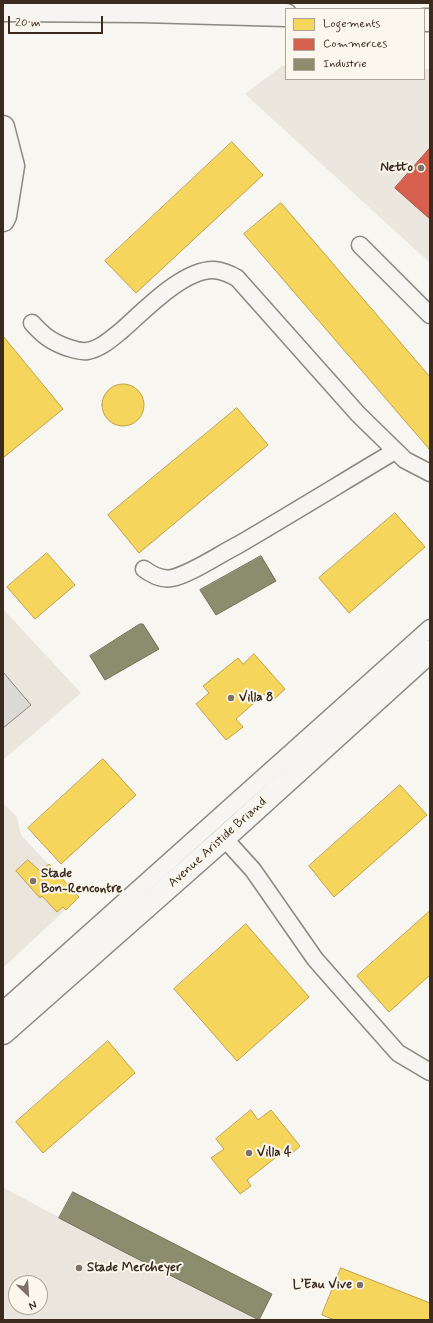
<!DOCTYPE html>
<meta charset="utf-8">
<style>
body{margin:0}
#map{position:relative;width:433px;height:1323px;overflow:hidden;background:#f8f6f0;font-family:Mynerve,sans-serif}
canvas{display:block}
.frame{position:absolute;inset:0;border:4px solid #3b2a1e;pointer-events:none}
.legend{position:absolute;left:285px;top:8px;width:140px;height:72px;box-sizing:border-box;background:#fbf7ec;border:1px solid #aea59a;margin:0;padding:5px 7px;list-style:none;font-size:12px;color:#3b2a1e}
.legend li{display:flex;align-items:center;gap:8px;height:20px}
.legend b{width:20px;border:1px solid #aea59a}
.north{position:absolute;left:8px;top:1275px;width:40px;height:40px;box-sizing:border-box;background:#fbf7ec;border:1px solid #aea59a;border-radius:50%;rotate:155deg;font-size:11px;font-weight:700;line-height:16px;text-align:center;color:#3b2a1e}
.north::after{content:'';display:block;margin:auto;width:14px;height:18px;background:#7d7168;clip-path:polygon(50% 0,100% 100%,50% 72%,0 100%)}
.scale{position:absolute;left:8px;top:16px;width:95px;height:18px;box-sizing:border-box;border:2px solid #3b2a1e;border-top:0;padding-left:5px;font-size:12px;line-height:14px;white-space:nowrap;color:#3b2a1e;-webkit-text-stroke:3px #fbf7ec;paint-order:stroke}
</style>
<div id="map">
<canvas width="433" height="1323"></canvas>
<div class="frame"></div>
<ul class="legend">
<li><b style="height:11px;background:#f6d55c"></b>Logements</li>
<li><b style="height:11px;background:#d6604d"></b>Commerces</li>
<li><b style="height:11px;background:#8c8c6e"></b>Industrie</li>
</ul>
<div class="north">N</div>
<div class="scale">20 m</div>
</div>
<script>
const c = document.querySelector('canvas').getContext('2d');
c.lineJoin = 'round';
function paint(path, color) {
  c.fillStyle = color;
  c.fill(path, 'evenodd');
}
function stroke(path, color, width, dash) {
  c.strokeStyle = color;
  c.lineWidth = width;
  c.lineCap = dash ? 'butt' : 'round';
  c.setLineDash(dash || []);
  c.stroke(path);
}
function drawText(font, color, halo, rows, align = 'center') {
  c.font = font + ' Mynerve,sans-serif';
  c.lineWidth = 4;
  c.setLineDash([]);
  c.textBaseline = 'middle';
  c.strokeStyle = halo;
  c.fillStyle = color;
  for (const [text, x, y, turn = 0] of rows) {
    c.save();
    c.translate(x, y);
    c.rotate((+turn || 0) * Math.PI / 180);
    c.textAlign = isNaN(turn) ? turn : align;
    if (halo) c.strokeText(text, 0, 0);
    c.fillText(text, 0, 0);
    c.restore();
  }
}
paint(new Path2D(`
 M282 66H286V79H424V69H430V263L245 94Z`), '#ebe6de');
paint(new Path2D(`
 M3 609 81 693 3 760Z
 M3 803 17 817 21 835 79 897 3 968Z
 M4 1188 126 1253 259 1320H3ZM16 1283H40V1307H16Z`), '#eae6dd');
const homes = new Path2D(`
 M232 142 263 175 136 293 105 261Z
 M281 203 430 377V450L244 234Z
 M3 336 63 409 3 458Z
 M102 405a21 21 0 1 1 42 0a21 21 0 1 1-42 0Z
 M237 408 268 445 139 553 108 515Z
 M395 513 425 547 349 613 319 578Z
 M47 553 75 585 35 619 7 587Z
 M254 654 285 689 271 702 264 694 236 719 243 727 226 740 196 704 209 693 203 686 238 658 243 664Z
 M103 759 136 795 61 864 28 828Z
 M400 785 427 815 334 897 309 866Z
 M28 860 40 871 49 864 79 897 66 910 63 907 57 912 42 896 40 898 16 871Z
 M430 911V975L389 1012 357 976Z
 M246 924 309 997 237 1061 174 989Z
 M108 1041 135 1073 43 1153 16 1122Z
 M251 1110 258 1120 271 1110 300 1146 289 1156 284 1151 247 1180 251 1186 240 1194 211 1158 224 1149 216 1139Z
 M341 1268 430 1303V1320H335L322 1315Z`);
paint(homes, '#f6d55c');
stroke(homes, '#bea249', 1);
const shops = new Path2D(`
 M430 148V219L395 188Z`);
paint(shops, '#d6604d');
stroke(shops, '#a8503f', 1);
const industry = new Path2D(`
 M261 556 276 581 216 615 200 590Z
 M140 624H143L159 649 105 680 90 656Z
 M73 1192 272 1294 259 1320 126 1253 59 1218Z`);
paint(industry, '#8c8c6e');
stroke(industry, '#746f56', 1);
const building = new Path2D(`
 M3 672 31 705 3 728Z`);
paint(building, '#dcdad5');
stroke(building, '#8b8781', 1);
const service = new Path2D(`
 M360 245 430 315
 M32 323C43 335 50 341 66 347 73 349 80 352 87 351 100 349 111 339 121 331 144 311 183 269 214 270 223 271 230 274 237 278L358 414 405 460 430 473
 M144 569C152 575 162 580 172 578 191 574 220 554 238 545 291 514 343 482 395 451
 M224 838 253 870 315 959 351 1000 398 1053 430 1072
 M3 1010 430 628`);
const primary = new Path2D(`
 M3 1033 224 838 430 651`);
const motorway = new Path2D(`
 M3 10 142 11 286 15
 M424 20H430
 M3 127 13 166 5 216 3 220`);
stroke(service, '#8b8781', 19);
stroke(primary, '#8b8781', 25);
stroke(motorway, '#8b8781', 25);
stroke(service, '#f6f5f1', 16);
stroke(primary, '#f6f5f1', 22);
stroke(motorway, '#f6f5f1', 22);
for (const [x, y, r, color] of [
 [421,168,4,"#7d7168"],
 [231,698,4,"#7d7168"],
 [33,881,4,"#7d7168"],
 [249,1153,4,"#7d7168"],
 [79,1268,4,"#7d7168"],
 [360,1285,4,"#7d7168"]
]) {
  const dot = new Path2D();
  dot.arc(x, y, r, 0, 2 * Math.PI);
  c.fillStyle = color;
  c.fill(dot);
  stroke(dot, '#fbf7ec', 1.5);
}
drawText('bold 13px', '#3b2a1e', '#fbf7ec', [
 ["Netto",413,168,"right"],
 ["Villa 8",239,698],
 ["Stade",41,874],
 ["Bon-Rencontre",41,889],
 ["Villa 4",257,1153],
 ["Stade Mercheyer",87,1268],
 ["L’Eau Vive",352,1285,"right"]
], 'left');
drawText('13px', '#3b2a1e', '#fbf7ec', [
 ["Avenue Aristide Briand",218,843,-42]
]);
</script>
